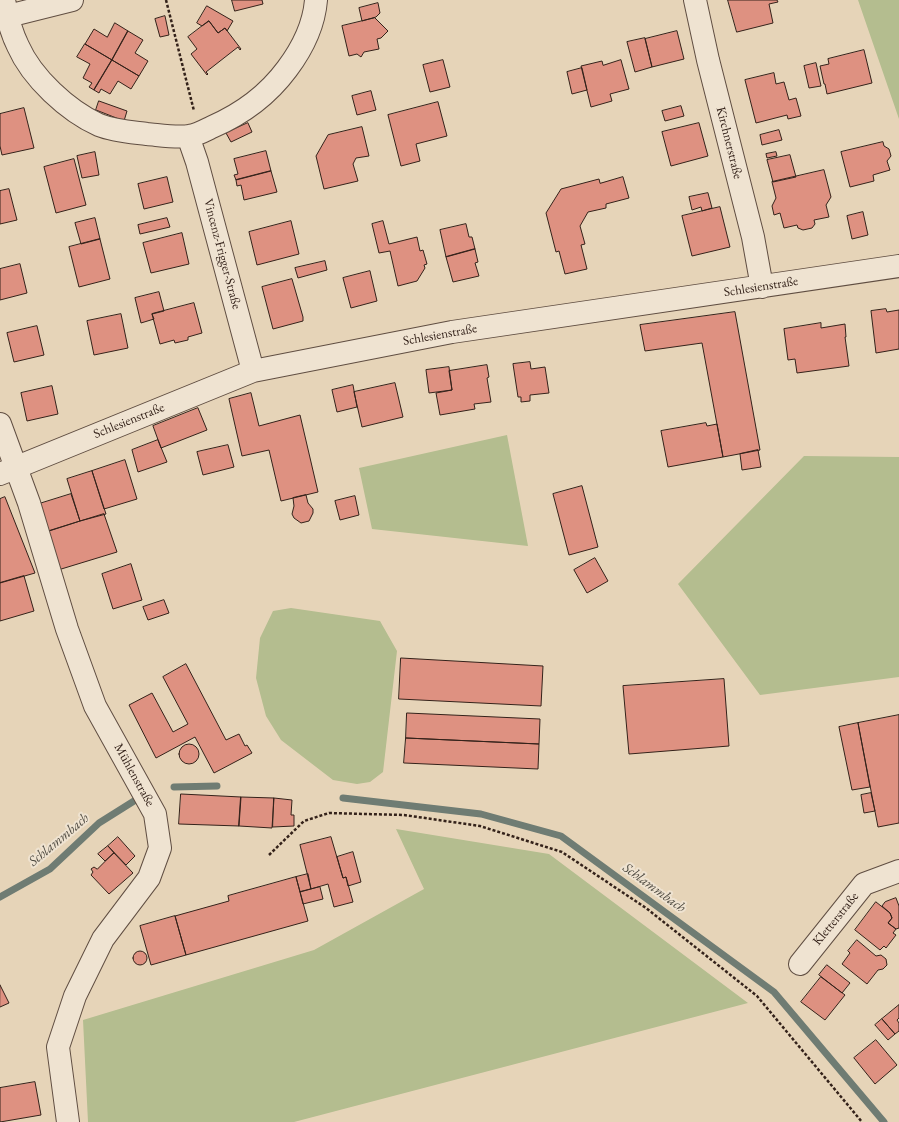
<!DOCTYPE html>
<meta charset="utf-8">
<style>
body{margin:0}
canvas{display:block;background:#e6d4b8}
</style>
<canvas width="899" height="1122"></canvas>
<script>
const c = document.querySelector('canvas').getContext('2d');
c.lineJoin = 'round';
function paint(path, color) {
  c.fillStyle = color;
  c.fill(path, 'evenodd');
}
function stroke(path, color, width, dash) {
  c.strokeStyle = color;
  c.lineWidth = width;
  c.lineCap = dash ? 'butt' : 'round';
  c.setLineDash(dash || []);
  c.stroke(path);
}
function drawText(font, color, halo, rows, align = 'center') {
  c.font = font + ' "EB Garamond",serif';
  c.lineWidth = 4;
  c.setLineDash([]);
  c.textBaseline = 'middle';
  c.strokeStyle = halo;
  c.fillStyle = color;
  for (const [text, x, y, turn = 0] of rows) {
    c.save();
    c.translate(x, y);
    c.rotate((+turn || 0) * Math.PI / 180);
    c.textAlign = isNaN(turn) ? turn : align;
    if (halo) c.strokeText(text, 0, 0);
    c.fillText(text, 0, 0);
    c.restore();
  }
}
paint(new Path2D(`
 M858 0H899V119Z
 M507 435 528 546 372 529 359 468Z
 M804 456 899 457V677L760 695 678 584Z
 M291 608 380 621 397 651 383 772 370 782 357 784 333 780 281 740 266 716 256 678 260 638 273 611Z
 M396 829 549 854 748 1003 294 1122H88L83 1020 314 950 424 889Z`), '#b4bd8f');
stroke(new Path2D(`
 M174 787 217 786
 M343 798 481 814 561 836 774 992 884 1122
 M0 897 50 869 99 823 134 801`), '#6f7c73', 7);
const building = new Path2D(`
 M232 0H262L263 4 235 11Z
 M728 0H777L778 2 769 4 773 23 737 32Z
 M378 3 380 13 376 17 362 21 359 8Z
 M207 6 233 21 227 31 225 28 218 33 209 21 202 26 197 23Z
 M165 16 169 35 160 37 155 19Z
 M375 18 388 31 381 38 377 39 379 49 364 52 361 57 357 54 349 56 342 26Z
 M209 21 218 33 225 28 241 49 240 50 238 47 206 72 208 74 207 75 191 54 197 49 188 37Z
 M115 23 128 31 112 60 85 44 94 29 107 37Z
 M128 31 143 40 135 53 148 61 139 76 112 60Z
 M677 31 684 59 652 67 645 39Z
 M645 38 652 67 635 72 627 42Z
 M85 44 112 60 94 90 89 87 92 83 83 78 90 64 77 57Z
 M864 50 872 83 827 94 825 84H824L820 66 829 64 828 59Z
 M112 60 139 76 131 89 118 81 110 94 101 89 99 93 94 90Z
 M443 60 450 87 430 92 423 65Z
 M621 60 629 89 610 94 612 101 591 107 581 66 602 61 603 65Z
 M816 63 821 86 809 88 804 66Z
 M582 68 587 90 572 94 567 72Z
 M774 73 776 84 784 82 789 100 796 98 801 116 788 119 787 115 756 123 745 80Z
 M371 91 376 110 357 115 352 96Z
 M99 101 127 111 124 121 96 110Z
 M438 102 447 136 416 144 420 161 401 166 388 115Z
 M681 106 684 116 665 121 662 111Z
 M24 108 34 148 2 155 0 146V114Z
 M248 123 252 132 231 142 226 133Z
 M699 123 708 156 671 166 662 132Z
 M362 127 369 156 356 158 353 164 358 181 324 189 316 156 328 135Z
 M779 130 782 140 762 145 760 135Z
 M883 142 884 146 889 149 891 156 887 161 890 170 873 175 874 181 850 187 841 152Z
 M266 151 271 171 236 180 234 175 238 174 234 159Z
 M95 152 99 175 82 178 77 156Z
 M776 152 777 156 767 158 766 154Z
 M790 155 796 177 773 182 767 160Z
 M74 159 86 205 56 213 44 167Z
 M824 170 831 197 826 205 829 217 814 220 815 224 812 228 803 230 798 228 797 225 784 228 780 213 774 215 772 206 776 198 772 182Z
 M271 171 277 192 244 200 241 185 237 186 236 180Z
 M167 177 173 202 144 209 138 184Z
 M623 177 629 198 606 204V208L588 212 580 226 585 244 581 245 587 269 565 274 559 251 556 252 546 213 561 189 599 179 600 183Z
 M9 189 17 220 0 224V191Z
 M708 193 712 208 702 211 701 207 692 210 689 197Z
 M720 207 730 247 692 256 682 216Z
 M863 212 868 235 852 239 847 216Z
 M95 218 100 239 81 244 75 223Z
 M167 218 170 227 140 234 138 225Z
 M291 221 299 254 257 265 249 232Z
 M383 221 389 244 417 237 420 251 423 250 427 264 424 265 425 268 417 281 398 286 390 251 379 253 372 224Z
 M466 224 469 237H472L475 249 446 257 440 230Z
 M182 233 189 264 151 273 143 243Z
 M100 239 110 279 79 287 69 247Z
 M475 249 478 262 475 263 479 276 453 282 446 257Z
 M325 261 327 270 298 278 295 268Z
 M20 264 27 293 0 300V269Z
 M370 271 377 301 351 308 343 278Z
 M292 279 303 317V321L273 329 262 287Z
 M159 292 164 311 152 314 154 319 141 323 135 298Z
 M194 303 202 333 188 337V340L175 343 174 340 160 344 152 314Z
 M886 309 887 312 899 310V349L876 353 871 311Z
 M735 312 760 450 723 457 702 343 645 351 640 325Z
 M121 314 128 348 94 355 87 321Z
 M821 323V328L845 324 846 337H845L849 366 797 373 795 359 788 360 784 329Z
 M37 326 44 355 14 362 7 333Z
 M530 362 531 369 545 367 549 393 530 395V401L521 402V397H518L513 364Z
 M487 365 489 377 487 378 491 402 474 404 475 409 440 415 436 393 452 390 449 371Z
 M449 367 452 390 429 393 426 370Z
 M395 383 403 417 362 427 354 392Z
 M353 385 357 407 337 412 332 390Z
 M52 386 58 414 27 421 21 393Z
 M251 393 259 426 300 415 318 492 281 501 269 450 242 456 229 399Z
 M198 408 207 430 161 448 153 426Z
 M706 423 707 426 717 424 723 457 668 467 661 431Z
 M158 440 167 462 138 472 132 450Z
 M228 445 234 467 203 475 197 452Z
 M758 450 761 467 742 470 740 454Z
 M125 460 137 499 104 509 92 471Z
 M92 471 106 514 80 521 67 479Z
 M582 486 598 547 569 555 553 494Z
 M71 494 80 521 46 532 39 504Z
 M306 495 308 503 313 509V513L309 521 301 523 294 518 292 514 294 506 293 498Z
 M355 496 359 515 340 520 335 501Z
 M5 497 35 573 0 583V499Z
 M104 514 117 552 58 570 46 532Z
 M595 558 608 581 587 593 574 570Z
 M131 564 142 600 113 609 102 574Z
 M24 576 34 611 0 621V583Z
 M164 600 169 613 148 620 143 607Z
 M401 658 543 666 541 706 399 699Z
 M186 664 226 740 239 734 245 746 247 745 252 753 214 773 195 737 156 758 129 705 152 693 173 732 188 724 163 677Z
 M724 679 729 746 629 754 623 686Z
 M407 713 540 719 539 744 406 738Z
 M899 715V823L878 827 858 723Z
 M858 723 870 787 852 790 839 727Z
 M406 738 539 744 538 769 404 763Z
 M179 754a10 10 0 1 1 20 0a10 10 0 1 1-20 0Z
 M871 793 875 811 864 813 861 795Z
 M181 794 241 797 239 826 179 824Z
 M241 797 274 798 272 828 239 826Z
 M274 798 292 800 291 815H294V826L273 827Z
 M118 837 135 856 126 865 108 846Z
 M331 837 343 878 346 877 353 902 334 907 328 884 311 889 300 845Z
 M108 846 114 853 105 861 98 854Z
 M353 852 361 882 348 886 346 877 343 878 337 857Z
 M114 853 133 873 109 894 91 875 93 872 91 869 94 867 97 869Z
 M308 874 311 889 300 892 296 877Z
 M296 877 308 921 186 955 175 916 229 901 228 896Z
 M320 887 323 899 303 904 300 892Z
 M896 898 899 906V928L896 929 888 923 892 918 890 913 882 906 885 902Z
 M876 902 890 913 892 918 888 923 896 929 893 933 896 935 886 948 884 946 880 950 855 930Z
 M175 916 186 955 151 965 140 926Z
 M857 940 876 956 881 955 886 959 887 965 883 969 878 970 867 984 842 964 850 953 848 951Z
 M133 958a7 7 0 1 1 14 0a7 7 0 1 1-14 0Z
 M827 965 850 983 842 993 819 975Z
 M821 977 845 995 825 1020 801 1002Z
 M0 985 9 1003 0 1007Z
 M899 1005V1018L897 1020 899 1023V1031L895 1034 882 1019Z
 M882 1019 895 1034 888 1040 875 1025Z
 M876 1040 897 1065 875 1084 854 1058Z
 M35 1082 41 1115 0 1122V1088Z`);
paint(building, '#de9181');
stroke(building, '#34221a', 1);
const minor = new Path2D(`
 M4 0C7 16 11 32 18 46 32 78 68 111 99 125 114 131 131 132 147 134 159 135 177 138 189 136 197 135 204 131 212 127 242 114 267 96 287 69 302 49 314 25 316 0
 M695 0 708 60 753 237 762 287
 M0 18 72 0
 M188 136 197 162 253 371
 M0 424 29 503 67 629 95 706 155 814 160 848 149 878 103 939 75 996 58 1047 68 1122
 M0 474 253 371 452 332 899 266
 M800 964 864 884 899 871`);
stroke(minor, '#604e42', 24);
stroke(new Path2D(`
 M166 0 194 111
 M269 855 304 821 329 813 404 815 480 826 562 852 646 908 757 996 862 1122`), '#34221a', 2.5, [3, 2]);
stroke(minor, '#efe3d1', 22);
drawText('13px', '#34221a', '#efe3d1', [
 ["Kirchnerstraße",729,143,76],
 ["Vincenz-Frigger-Straße",222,254,75],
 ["Schlesienstraße",761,287,-9],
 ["Schlesienstraße",440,335,-10],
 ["Schlesienstraße",129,421,-22],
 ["Mühlenstraße",134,775,61],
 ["Kletterstraße",836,919,-51]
]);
drawText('italic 14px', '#4c483f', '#efe3d1', [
 ["Schlammbach",59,840,-40],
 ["Schlammbach",654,888,36]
]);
</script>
